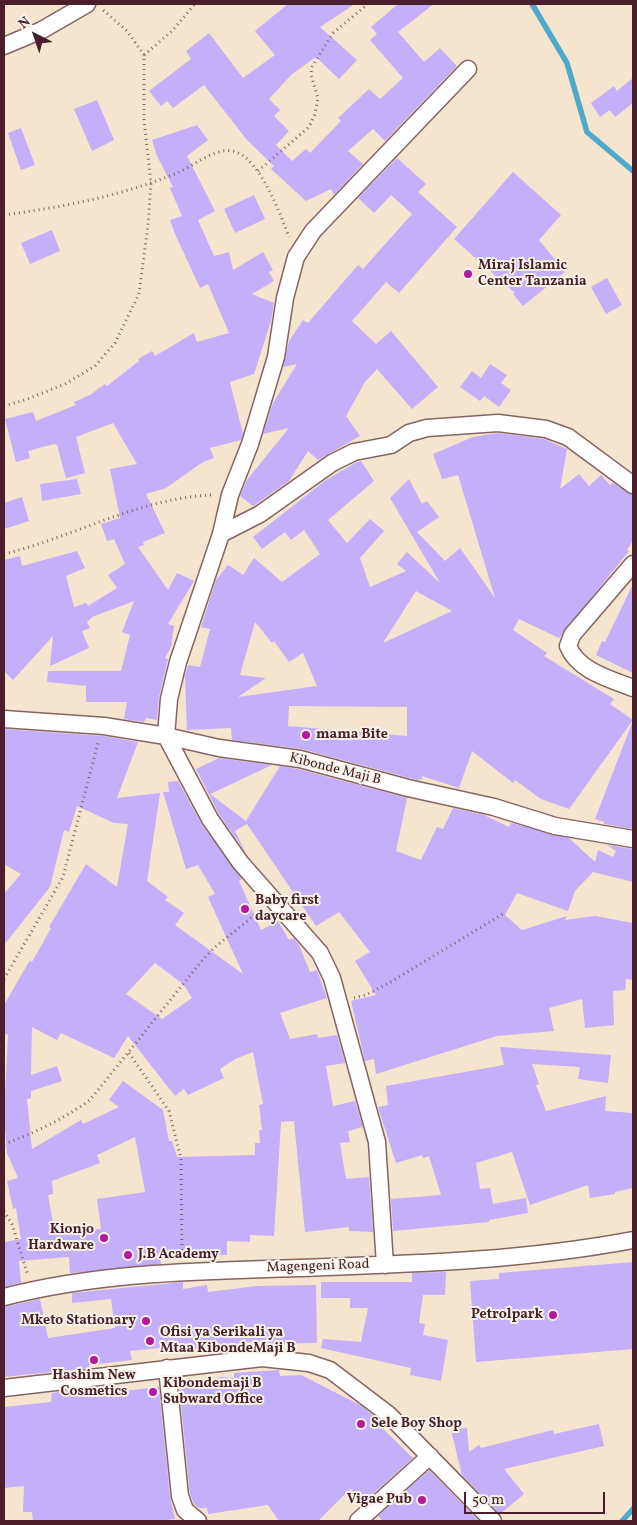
<!DOCTYPE html>
<style>
body{margin:0}
#map{position:relative;width:637px;height:1525px;overflow:hidden;background:#f5e4ce;font-family:Vollkorn,serif}
canvas{display:block}
.frame{position:absolute;inset:0;border:5px solid #4a1f2b;pointer-events:none}
.north{position:absolute;left:10px;top:10px;width:50px;height:50px;-webkit-text-stroke:4px #f7f3e8;paint-order:stroke;rotate:319deg;font-size:14px;font-weight:700;line-height:20px;text-align:center;color:#4a1f2b}
.north::after{content:'';display:block;margin:auto;width:18px;height:22px;background:#4a1f2b;clip-path:polygon(50% 0,100% 100%,50% 72%,0 100%)}
.scale{position:absolute;left:464px;top:1492px;width:141px;height:22px;box-sizing:border-box;border:2px solid #4a1f2b;border-top:0;padding-left:6px;font-size:15px;line-height:18px;white-space:nowrap;color:#4a1f2b;-webkit-text-stroke:4px #f7f3e8;paint-order:stroke}
</style>
<div id="map">
<canvas width="637" height="1525"></canvas>
<div class="frame"></div>
<div class="north">N</div>
<div class="scale">50 m</div>
</div>
<script>
const c = document.querySelector('canvas').getContext('2d');
c.lineJoin = 'round';
function stroke(path, color, width, dash) {
  c.strokeStyle = color;
  c.lineWidth = width;
  c.lineCap = dash ? 'butt' : 'round';
  c.setLineDash(dash || []);
  c.stroke(path);
}
function paint(path, color) {
  c.fillStyle = color;
  c.fill(path, 'evenodd');
}
function drawText(font, color, halo, rows, align = 'center') {
  c.font = font + ' Vollkorn,serif';
  c.lineWidth = 4;
  c.setLineDash([]);
  c.textBaseline = 'middle';
  c.strokeStyle = halo;
  c.fillStyle = color;
  for (const [text, x, y, turn = 0] of rows) {
    c.save();
    c.translate(x, y);
    c.rotate((+turn || 0) * Math.PI / 180);
    c.textAlign = isNaN(turn) ? turn : align;
    if (halo) c.strokeText(text, 0, 0);
    c.fillText(text, 0, 0);
    c.restore();
  }
}
stroke(new Path2D(`
 M532 4 567 63 587 132 633 171
 M622 1521 633 1509`), '#4daacc', 5.5);
paint(new Path2D(`
 M288 4H355L320 27 357 60 339 79 316 57 292 74 269 99 280 110 274 116 289 131 276 145 292 161 306 149 310 153 341 121 338 118 369 89 380 99 403 78 370 40 377 34 371 27 398 4H434L398 32 424 62 440 48 457 66 385 141 373 129 348 151 363 164 334 195 331 189 306 201 271 169 274 166 247 140 204 85 173 108 167 101 161 106 149 91 191 59 186 51 209 33 243 78 275 55 255 31Z
 M633 78V103L615 117 610 110 600 117 591 103 614 86 617 91Z
 M97 100 114 140 92 151 74 109Z
 M197 125 208 140 187 156 215 211 198 220 214 256 229 252 233 270 263 252 273 270 269 272 274 281 252 294 274 303 271 321 254 374 230 382 243 434 241 440 210 448 214 458 203 462 166 488 146 494 165 533 143 542 144 545 138 547 168 590 177 573 194 581 168 624 174 626 171 647 165 658 168 659 159 697 157 720 146 718 144 722 124 719 127 702H86V686L47 682 48 671H121L130 635 122 632 134 601 92 617 87 622 90 628 82 631 89 648 50 666 53 636 13 680 4 671V560L20 556 22 566 77 551 85 568 66 576 74 607 86 603 88 606 117 588 108 575 125 564 114 539 107 541 101 524 120 518 110 469 137 464 113 423 76 437 85 473 66 478 57 445 54 444 28 451 30 458 16 462 5 419 33 412 36 421 76 405 74 402 90 395 105 384 107 386 139 361 138 359 152 351 155 356 194 333 197 342 229 333 208 284 200 288 175 234 170 220 182 216 170 188 173 187 157 156 152 140Z
 M21 128 35 165 21 170 8 133Z
 M397 158 426 184 418 192 457 227 399 293 386 282 352 321 376 344 391 331 438 387 412 409 377 369 365 382 346 416 360 436 318 460 308 451 289 481 253 506 240 496 247 480 289 428 263 434 273 403 297 364 283 367 289 341 303 320 308 323 358 265 363 269 412 214 391 195 374 213 358 198Z
 M513 172 561 215 539 240 565 272 523 306 513 294 515 293 454 239Z
 M254 195 265 219 235 233 224 209Z
 M52 230 60 251 30 264 21 243Z
 M607 278 622 305 606 314 591 287Z
 M490 364 507 375 501 383 511 390 499 407 484 396 480 401 460 387 472 371 481 378Z
 M498 433 544 439 567 449 560 489 579 474 589 486 601 475 610 485 613 483 633 495V540L627 550 629 551 559 638 519 619 513 630 547 653 544 656 614 699 610 704 633 720 569 809 541 799 515 780 513 783 472 751 459 788 422 776V779L417 780 410 778 302 749 232 740 231 728 187 730 185 676 188 665 200 667 210 629 201 627 216 580 228 565 243 575 254 558 282 582 320 554 304 530 291 540 285 532 262 549 253 537 326 480 357 462 361 461 374 481 328 520 347 543 370 519 384 531 360 558 370 587 406 571 397 564 407 552 440 583 390 498 409 479 422 504 427 501 439 517 417 532 445 561 460 548 495 598 458 475 442 479 433 454 473 437ZM416 591 452 611 383 643ZM255 622 272 643 274 641 289 662 303 653 317 686 238 697 266 678 240 675ZM289 706 407 707V736L288 726Z
 M77 479 81 494 42 501 40 484Z
 M22 497 29 521 4 529V503Z
 M633 584V673L596 655 602 641 605 642Z
 M632 723H633V829L604 824V822L595 819Z
 M4 729 103 736 138 742 117 798 160 793 147 881 168 897 165 900 184 913 175 925 243 974 208 897 215 894 198 865 186 869 163 792H169L168 782 178 781 202 825 242 879 239 881 261 930 278 921 289 940 294 938 299 945 310 972 317 970 327 998 280 1013 290 1039 317 1034 318 1038 337 1035 345 1063 326 1066 333 1106 355 1101 363 1127 348 1131 350 1142 340 1143 346 1179 369 1177 373 1232 349 1231V1227L305 1232 294 1121 281 1122 274 1236 250 1235V1242L227 1241V1255L160 1254 161 1264 70 1273 69 1257 19 1261 21 1283 4 1287V1242L21 1239 16 1208 13 1209 7 1181 18 1178 7 1153 4 1116 8 1035 4 1033V1005L30 960 32 962 51 928 49 927 86 864 117 887 128 824 114 823 77 806 69 832 64 830 50 887 4 945V894L21 874 4 864ZM155 963 183 984 192 998 162 1019 126 994ZM32 1027 57 1040 61 1033 114 1058 128 1036 175 1096 184 1089 188 1095 224 1078 220 1069 235 1059 253 1052 263 1104 259 1105 262 1130H259L260 1143H255V1155L177 1157 172 1141H169L163 1110 123 1081 109 1100 119 1107 83 1124 81 1120 32 1149 27 1099 31 1098V1091L62 1081 57 1066 31 1075ZM135 1137 145 1192 97 1199 101 1229 55 1233 48 1195 53 1194 52 1181 100 1163 97 1155Z
 M219 758 272 765 210 794 246 821 280 766 298 769 407 798 396 851 421 860 437 827 443 829 453 808 484 815 509 827 511 823 569 838 595 862 598 850 613 857 616 851 607 845 633 849V882L593 872 575 891 568 911 517 893 505 915 522 930 567 916 565 920 595 916 633 923V980L626 979 625 990 613 991 614 1025 585 1028 582 999 549 1008 554 1031 497 1036 376 1074 374 1059 365 1061 351 1001 376 995 355 961 370 952 339 912 316 926 247 824 235 831 246 853 219 814 196 769Z
 M500 1047 611 1055 608 1083 578 1079 580 1067 532 1064 539 1084 536 1085 546 1111 606 1096 605 1111 633 1113V1188L615 1192V1194L590 1198 588 1185 530 1205 512 1152 476 1163 480 1189 490 1188 493 1204 526 1198 528 1213 489 1220V1222L393 1231 391 1199 441 1195 429 1156 423 1158 422 1155 396 1163 378 1107 388 1105 386 1086 504 1065Z
 M633 1262V1349L476 1362 470 1281 499 1279V1273Z
 M446 1272 445 1295H423L419 1323 425 1324 423 1335 448 1340 441 1381 410 1375 411 1368 321 1348 323 1339 361 1342 368 1308H350V1298H321V1282H412V1273Z
 M183 1282V1289L207 1285 208 1292 257 1286 316 1285 317 1343 268 1344 267 1340 185 1350V1347H169L130 1351 132 1360 89 1365V1368L4 1377V1307L40 1299 48 1338 115 1328 111 1299 72 1303V1293Z
 M279 1370 280 1376 301 1375 360 1405 383 1423 380 1426 413 1458 364 1502 350 1489 318 1521H279L268 1505 208 1514 207 1508H199L194 1504 190 1494 179 1385 222 1377 234 1378V1373Z
 M159 1387 170 1497 175 1519 155 1521H33L32 1512H23L24 1486 4 1488V1407L51 1402 52 1393 88 1388 87 1395Z
 M599 1424 604 1446 504 1469 524 1494 500 1514 462 1475 451 1430 467 1428 469 1452 479 1445 481 1448 553 1430 554 1434Z
 M429 1470 479 1521H383L378 1516Z`), '#c3affa');
const street = new Path2D(`
 M4 46 42 30 87 4
 M221 534 260 514 332 463 354 452 391 445 409 433 427 428 498 423 546 429 568 437 633 485
 M633 564 572 635 568 646C578 671 610 679 633 688
 M4 719 104 726 166 736 219 748 300 759 408 788 494 807 555 826 633 839
 M385 1265 377 1142 332 978 320 953 240 862 210 819 166 736 169 699 178 662 221 534 230 495 250 444 276 357 285 298 296 257 313 231 468 69
 M4 1297C100 1272 199 1271 297 1268 410 1264 522 1261 633 1240
 M167 1368 180 1496 185 1510 198 1521
 M4 1388 262 1358 309 1363 330 1370 388 1414 493 1521
 M358 1521 430 1456`);
stroke(street, '#866464', 19);
stroke(new Path2D(`
 M144 55 172 31 195 4
 M258 171 309 127 315 114 318 98 311 75 312 67 333 33 368 4
 M4 215C63 207 121 196 177 173 194 166 217 145 236 152 261 161 280 214 289 237
 M4 406 25 400 65 384 95 366 115 343 139 294 148 225 151 183 144 120V55L127 31 102 9
 M4 554C74 537 139 498 212 495
 M4 979 63 877 98 743
 M354 998 366 995 389 983 506 912
 M129 1053 169 1111 181 1159 182 1256
 M4 1144C35 1133 63 1119 90 1100L200 963 215 947 261 910
 M4 1211 12 1224 28 1276`), '#866464', 3, [1, 4]);
stroke(street, '#fff', 16);
for (const [x, y, r, color] of [
 [468,274,5,"#b5179e"],
 [306,735,5,"#b5179e"],
 [245,909,5,"#b5179e"],
 [104,1238,5,"#b5179e"],
 [128,1255,5,"#b5179e"],
 [553,1315,5,"#b5179e"],
 [146,1321,5,"#b5179e"],
 [150,1341,5,"#b5179e"],
 [94,1360,5,"#b5179e"],
 [153,1392,5,"#b5179e"],
 [361,1424,5,"#b5179e"],
 [422,1500,5,"#b5179e"]
]) {
  const dot = new Path2D();
  dot.arc(x, y, r, 0, 2 * Math.PI);
  c.fillStyle = color;
  c.fill(dot);
  stroke(dot, '#f7f3e8', 2);
}
drawText('bold 14px', '#4a1f2b', '#f7f3e8', [
 ["Miraj Islamic",478,266],
 ["Center Tanzania",478,282],
 ["mama Bite",316,735],
 ["Baby first",255,901],
 ["daycare",255,917],
 ["Kionjo",94,1230,"right"],
 ["Hardware",94,1246,"right"],
 ["J.B Academy",138,1255],
 ["Petrolpark",543,1315,"right"],
 ["Mketo Stationary",136,1321,"right"],
 ["Ofisi ya Serikali ya",160,1333],
 ["Mtaa KibondeMaji B",160,1349],
 ["Hashim New",94,1376,"center"],
 ["Cosmetics",94,1392,"center"],
 ["Kibondemaji B",163,1384],
 ["Subward Office",163,1400],
 ["Sele Boy Shop",371,1424],
 ["Vigae Pub",412,1500,"right"]
], 'left');
drawText('14px', '#4a1f2b', '#f7f3e8', [
 ["Kibonde Maji B",335,770,14],
 ["Magengeni Road",318,1267,-2]
]);
</script>
